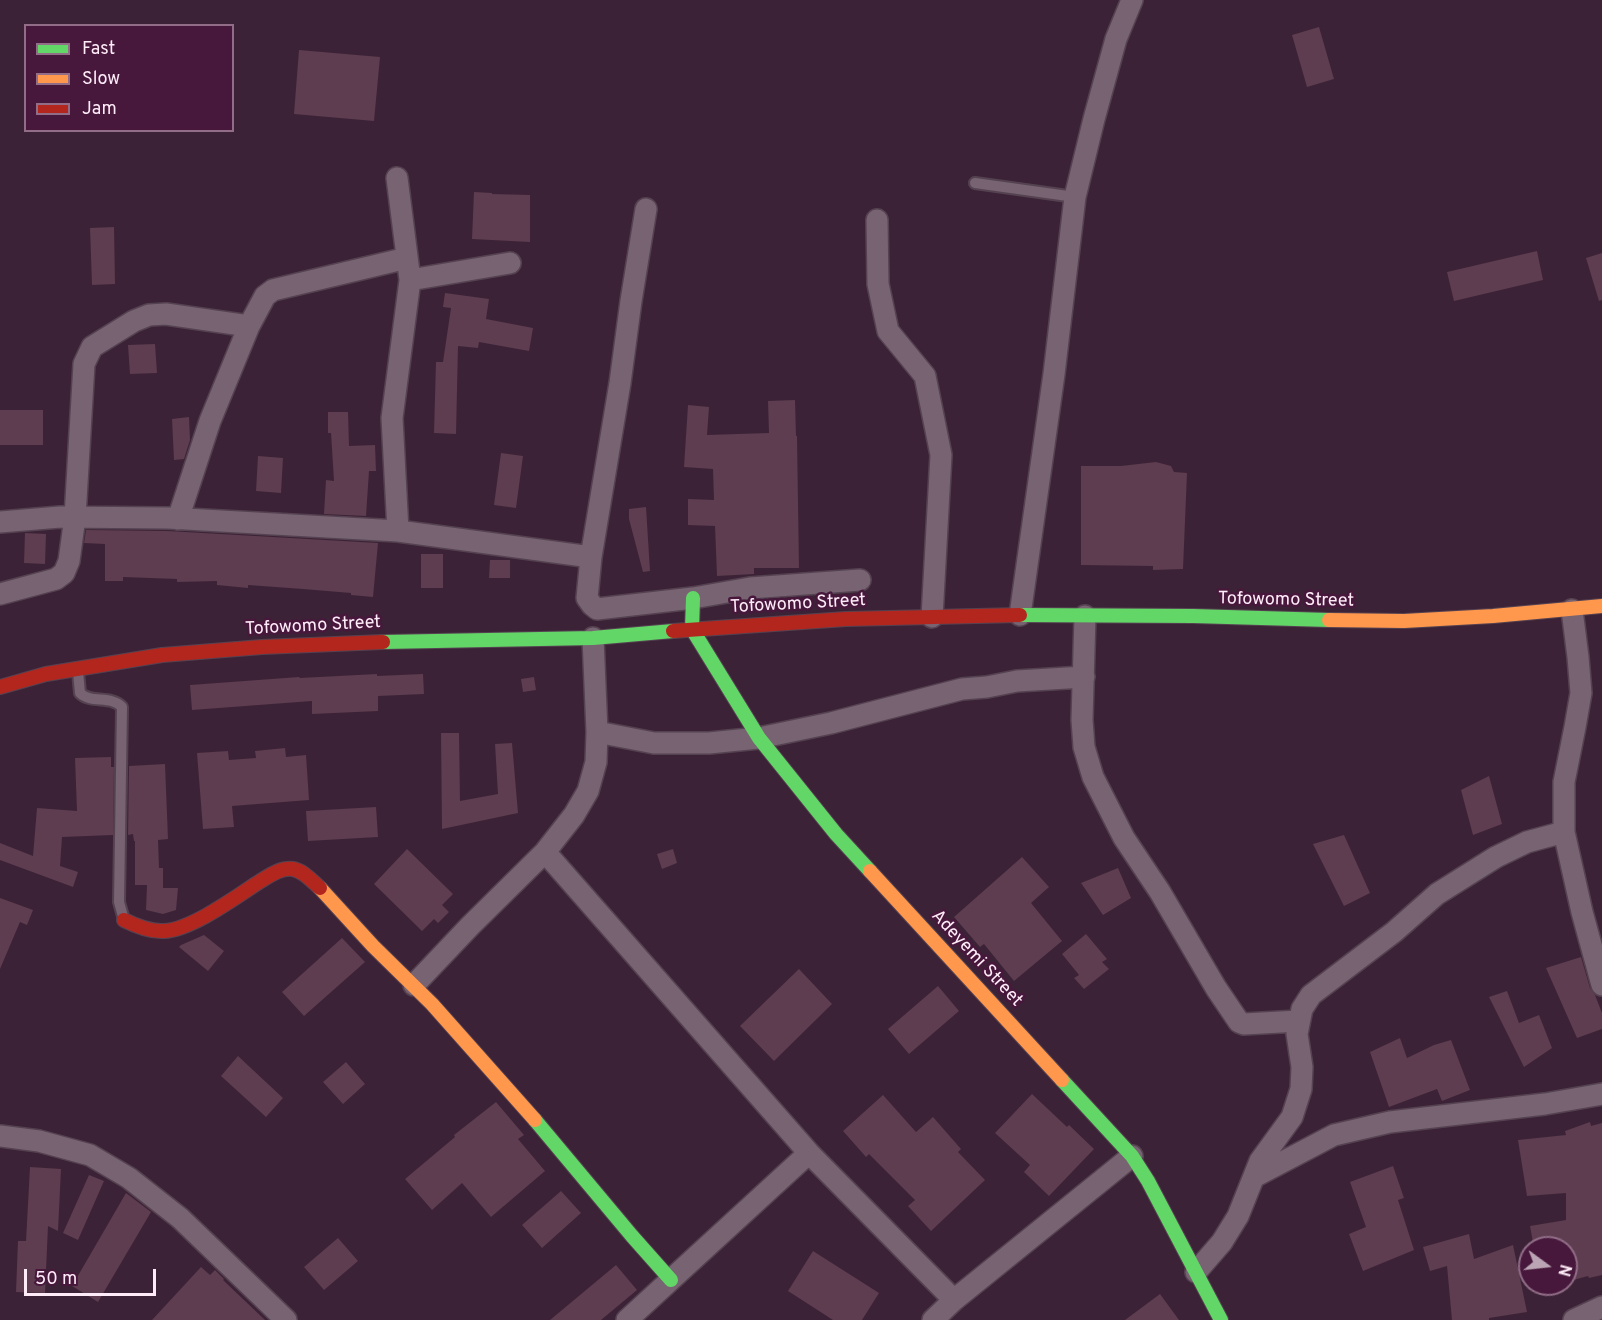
<!DOCTYPE html>
<style>
body{margin:0}
#map{position:relative;width:1602px;height:1320px;overflow:hidden;background:#3c2236;font-family:Overpass,sans-serif}
canvas{display:block}
.legend{position:absolute;left:24px;top:24px;width:210px;height:108px;box-sizing:border-box;background:#47183c;border:2px solid #916d87;margin:0;padding:8px 10px;list-style:none;font-size:18px;color:#ffecf8}
.legend li{display:flex;align-items:center;gap:12px;height:30px}
.legend b{width:30px;border:2px solid #916d87}
.north{position:absolute;left:1518px;top:1236px;width:60px;height:60px;box-sizing:border-box;background:#47183c;border:2px solid #916d87;border-radius:50%;rotate:105deg;font-size:16px;font-weight:700;line-height:24px;text-align:center;color:#ffecf8}
.north::after{content:'';display:block;margin:auto;width:21px;height:27px;background:#bba5b4;clip-path:polygon(50% 0,100% 100%,50% 72%,0 100%)}
.scale{position:absolute;left:24px;top:1269px;width:132px;height:27px;box-sizing:border-box;border:3px solid #ffecf8;border-top:0;padding-left:8px;font-size:18px;line-height:21px;white-space:nowrap;color:#ffecf8;-webkit-text-stroke:4px #47183c;paint-order:stroke}
</style>
<div id="map">
<canvas width="1602" height="1320"></canvas>
<ul class="legend">
<li><b style="height:8px;background:#63d668"></b>Fast</li>
<li><b style="height:8px;background:#ff974d"></b>Slow</li>
<li><b style="height:8px;background:#b3261e"></b>Jam</li>
</ul>
<div class="north">N</div>
<div class="scale">50 m</div>
</div>
<script>
const c = document.querySelector('canvas').getContext('2d');
c.lineJoin = 'round';
function paint(path, color) {
  c.fillStyle = color;
  c.fill(path, 'evenodd');
}
function stroke(path, color, width, dash) {
  c.strokeStyle = color;
  c.lineWidth = width;
  c.lineCap = dash ? 'butt' : 'round';
  c.setLineDash(dash || []);
  c.stroke(path);
}
function drawText(font, color, halo, rows, align = 'center') {
  c.font = font + ' Overpass,sans-serif';
  c.lineWidth = 5;
  c.setLineDash([]);
  c.textBaseline = 'middle';
  c.strokeStyle = halo;
  c.fillStyle = color;
  for (const [text, x, y, turn = 0] of rows) {
    c.save();
    c.translate(x, y);
    c.rotate((+turn || 0) * Math.PI / 180);
    c.textAlign = isNaN(turn) ? turn : align;
    if (halo) c.strokeText(text, 0, 0);
    c.fillText(text, 0, 0);
    c.restore();
  }
}
paint(new Path2D(`
 M1319 27 1334 79 1307 87 1292 35Z
 M299 50 380 57 374 121 294 114Z
 M474 192 492 193V194L530 195V242L472 239Z
 M114 227 115 284 92 285 90 228Z
 M1537 251 1543 280 1454 301 1447 272Z
 M1602 253V300L1599 301 1586 258Z
 M445 293 489 299 486 319 533 328 529 351 479 342 478 348 458 346 456 434 434 433 436 362H443L451 308 443 307Z
 M155 344 157 373 130 374 128 345Z
 M795 400 796 436H797L799 568H754V574L717 576 715 526 688 525V499L714 500 713 469 684 467 688 405 709 407 707 435 769 433 768 401Z
 M0 410H43V445H0Z
 M328 412H348L349 446 375 445 376 471H369L366 516 324 514 326 480 334 481 331 433H328Z
 M189 417 190 440 184 459 174 460 172 419Z
 M501 453 523 456 516 508 494 505Z
 M258 456 283 458 281 493 256 491Z
 M1156 462 1171 466 1174 472 1187 473 1183 569 1153 570V566L1081 565V466H1121Z
 M646 507 650 571 643 572 629 519V509Z
 M86 530 168 531 378 543 373 597 351 595V593L303 589 248 585V588L217 585V581L177 582V579L123 577V581H105V544L84 543Z
 M25 533 46 534 45 564 24 563Z
 M421 554H443V588H421Z
 M490 560H510V578H489Z
 M377 674V676L423 674 424 694 378 696V711L312 714V701L192 710 190 685 299 677 300 678Z
 M534 677 536 690 523 692 521 679Z
 M441 733H459L460 801 498 794 495 744 512 743 518 813 442 829Z
 M285 748 286 757 306 755 309 800 232 806 234 827 203 829 197 753 228 751 229 760 256 758 255 751Z
 M111 757V767H114L113 835 62 837 60 866 78 872 73 887 0 860V843L33 856 37 808 77 811 75 758Z
 M165 764 168 839 158 840 159 868H163V888H178L176 910 163 914 146 910 147 885H135V841H134L133 834 128 835 129 766Z
 M1489 776 1502 824 1473 835 1461 790Z
 M376 807 378 837 308 841 306 811Z
 M1344 835 1370 893 1344 906 1313 844Z
 M407 849 453 894 442 905 449 912 438 923 434 919 422 931 374 884Z
 M673 849 677 863 662 869 657 854Z
 M1022 857 1049 887 1031 903 1062 941 1014 981 984 944 980 947 954 917Z
 M1118 868 1131 898 1103 915 1081 883Z
 M0 898 33 910 27 925 20 922 0 969Z
 M1086 934 1107 959 1102 962 1109 969 1084 989 1074 978 1079 975 1062 954Z
 M204 935 224 951 208 971 179 947 181 945Z
 M342 938 365 962 304 1016 282 992Z
 M1581 957 1590 988 1595 995 1602 1013V1029L1577 1038 1546 968Z
 M799 969 832 1004 774 1061 740 1026Z
 M938 986 959 1011 909 1054 888 1029Z
 M1507 991 1519 1023 1539 1015 1552 1048 1524 1067 1489 997Z
 M1400 1038 1407 1058 1434 1045 1451 1040 1470 1090 1442 1101 1437 1089 1389 1107 1370 1052Z
 M238 1056 283 1098 266 1117 221 1076Z
 M346 1062 365 1084 343 1104 323 1082Z
 M1032 1094 1067 1127 1069 1125 1094 1149 1049 1196 1024 1172 1030 1165 995 1133Z
 M883 1095 916 1132 933 1117 961 1149 958 1152 985 1180 931 1231 908 1206 915 1200 869 1154 866 1157 843 1131Z
 M496 1102 524 1135 518 1139 545 1171 491 1217 462 1183 432 1210 405 1179 455 1137 454 1135Z
 M1590 1122 1591 1126 1602 1123V1275L1589 1278 1588 1276 1566 1282V1248H1534L1530 1226 1566 1220V1193L1527 1196 1518 1140 1566 1135 1565 1131Z
 M1393 1166 1404 1198 1398 1200 1414 1250 1363 1271 1349 1234 1366 1227 1350 1182Z
 M30 1167 61 1169 58 1231 48 1226 45 1293 16 1292 18 1241H26Z
 M89 1175 104 1181 78 1240 63 1233Z
 M561 1191 581 1213 542 1248 522 1225Z
 M126 1193 151 1212 98 1302 72 1286Z
 M1469 1234 1474 1259 1513 1245 1527 1312 1489 1318V1320H1452L1447 1266 1430 1271 1423 1247Z
 M338 1238 358 1261 324 1290 304 1267Z
 M813 1251 879 1293 862 1320H833L788 1291Z
 M616 1265 637 1290 601 1320H550Z
 M201 1267 210 1275 215 1270 224 1279 223 1280 265 1320H152Z
 M1160 1294 1179 1320H1125Z`), '#5d3d4f');
const lane = new Path2D(`
 M975 183 1075 197
 M78 672 80 693C91 704 111 695 122 707L119 902 124 920`);
const street = new Path2D(`
 M397 178 410 280 392 418 398 531
 M646 209 631 301 620 383 591 557 587 598 592 605 597 609 693 598 750 588 860 580
 M877 220 878 284 888 331 925 376 941 455 932 617
 M410 280 510 263
 M178 519 210 421 249 326 265 296 273 290 407 258
 M0 522 60 517 168 518 398 531 591 557
 M0 594 56 579 64 573 69 561 75 517 84 364 92 347 134 321 149 315 166 314 249 326
 M1572 610 1578 657 1581 693 1575 727 1564 782V832L1582 912 1602 985
 M1020 615 1054 374 1075 197 1094 119 1116 39 1132 0
 M1085 616 1082 720 1084 747 1093 777 1124 838 1160 892 1216 988 1239 1022 1244 1024 1299 1021
 M597 732 654 743H709L759 738 831 723 962 689 987 687 1017 681 1084 677
 M545 852 809 1153 954 1300
 M414 985 470 926 545 852 574 815 588 791 596 762 597 732 593 638
 M0 1136 39 1141 90 1155 129 1178 180 1218 286 1320
 M1254 1177 1334 1135 1390 1122 1545 1104 1602 1094
 M1196 1272 1222 1242 1238 1216 1260 1161 1292 1117 1301 1089 1302 1067 1297 1034 1302 1009 1311 995 1394 932 1437 894 1496 857 1527 842 1564 832
 M627 1320 809 1153
 M933 1320 954 1300 1132 1156
 M1574 1320 1602 1307`);
const fast = new Path2D(`
 M693 598 692 629 759 738 836 834 870 871
 M1020 615 1193 616 1329 620
 M383 642 593 638 673 631
 M1062 1080 1132 1156 1148 1181 1221 1320
 M535 1120 632 1236 671 1280`);
const slow = new Path2D(`
 M1329 620 1404 621 1493 616 1602 606
 M870 871 1062 1080
 M320 888 373 946 432 1004 535 1120`);
const jam = new Path2D(`
 M673 631 846 619 1020 615
 M0 687 46 674 162 655 262 647 383 642
 M124 920C136 926 151 932 164 931 191 930 236 897 259 882 269 876 281 867 293 869 304 871 312 881 320 888`);
stroke(lane, '#554251', 14);
stroke(street, '#554251', 24);
stroke(fast, '#554251', 16);
stroke(slow, '#554251', 16);
stroke(jam, '#554251', 16);
stroke(lane, '#776372', 10);
stroke(street, '#776372', 21);
stroke(fast, '#63d668', 14);
stroke(slow, '#ff974d', 14);
stroke(jam, '#b3261e', 14);
drawText('18px', '#ffecf8', '#47183c', [
 ["Tofowomo Street",1286,601,1],
 ["Tofowomo Street",798,605,-3],
 ["Tofowomo Street",313,627,-3],
 ["Adeyemi Street",976,959,47]
]);
</script>
